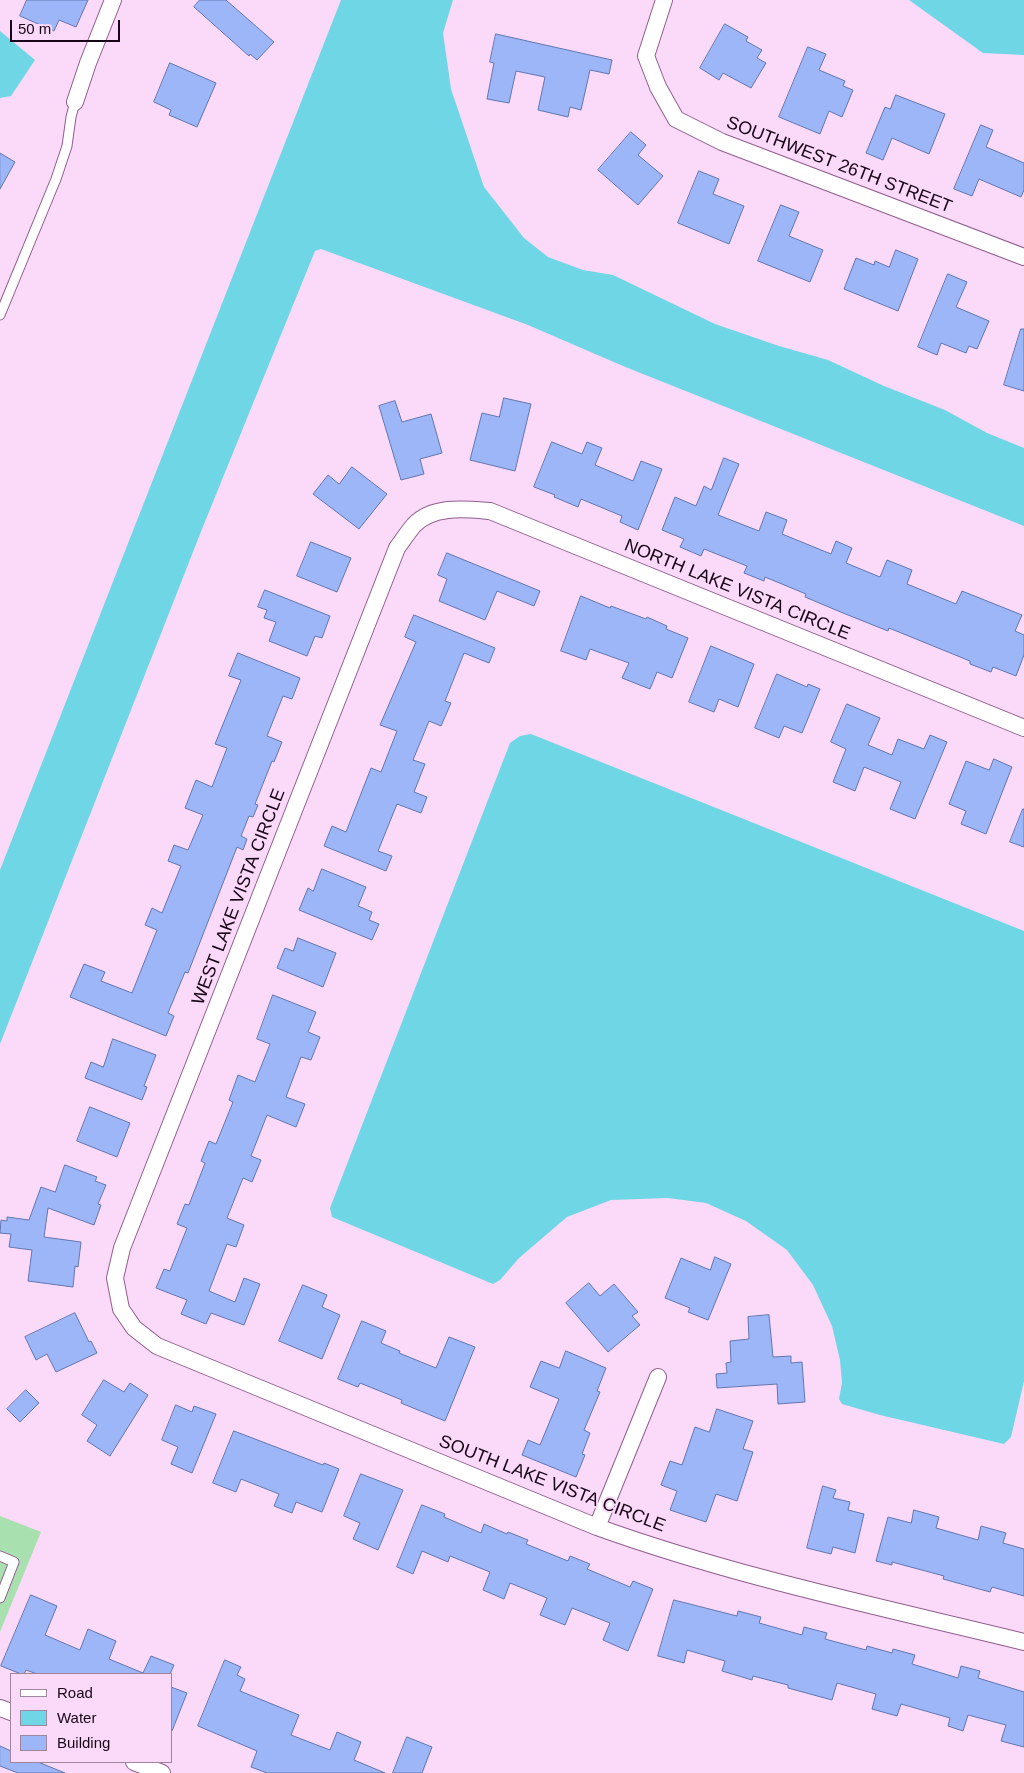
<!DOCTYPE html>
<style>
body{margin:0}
#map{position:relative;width:1024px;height:1773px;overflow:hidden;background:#fbd9f9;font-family:Arial,sans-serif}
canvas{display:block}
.legend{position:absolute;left:10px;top:1673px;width:162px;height:90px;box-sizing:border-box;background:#fbd9f9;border:1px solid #a0859f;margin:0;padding:6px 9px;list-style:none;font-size:15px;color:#180618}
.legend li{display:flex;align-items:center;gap:10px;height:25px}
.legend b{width:25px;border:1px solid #a0859f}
.scale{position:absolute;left:10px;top:20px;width:110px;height:22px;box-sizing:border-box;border:2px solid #180618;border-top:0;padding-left:6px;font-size:15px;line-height:18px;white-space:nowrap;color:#180618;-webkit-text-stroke:4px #fbd9f9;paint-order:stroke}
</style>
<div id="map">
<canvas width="1024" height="1773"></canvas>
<ul class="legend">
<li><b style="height:6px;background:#fff"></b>Road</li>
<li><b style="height:14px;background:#6ed6e5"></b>Water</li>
<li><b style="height:14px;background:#9db6f8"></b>Building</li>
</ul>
<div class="scale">50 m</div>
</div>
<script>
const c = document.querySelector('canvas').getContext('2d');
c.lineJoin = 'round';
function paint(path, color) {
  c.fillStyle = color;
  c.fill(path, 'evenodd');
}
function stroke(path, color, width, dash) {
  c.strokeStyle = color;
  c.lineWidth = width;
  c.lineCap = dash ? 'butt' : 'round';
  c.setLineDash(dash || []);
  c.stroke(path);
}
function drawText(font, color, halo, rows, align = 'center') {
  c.font = font + ' Arial,sans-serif';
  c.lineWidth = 4;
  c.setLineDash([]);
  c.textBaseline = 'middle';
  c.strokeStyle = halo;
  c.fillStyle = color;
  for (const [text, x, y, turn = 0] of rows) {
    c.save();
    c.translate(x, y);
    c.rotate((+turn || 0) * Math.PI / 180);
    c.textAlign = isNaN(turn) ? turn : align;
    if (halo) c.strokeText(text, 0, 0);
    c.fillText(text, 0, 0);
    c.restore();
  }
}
paint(new Path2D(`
 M0 1516 41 1532 0 1632Z`), '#a8e1af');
paint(new Path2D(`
 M341 0H453L443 33 451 89 484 187 524 238 548 257 583 270 613 275 715 324 779 346 828 360 884 386 945 410 987 433 1024 448V526L623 366 528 325 321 249 315 251 202 529 0 1044V870Z
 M909 0H1024V55L983 53Z
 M0 31 35 60 11 96 0 98Z
 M531 734 1024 931V1381L1011 1437 1004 1444 880 1415 842 1404 839 1399 842 1383 840 1360 832 1326 813 1285 787 1250 746 1221 706 1203 668 1198 611 1200 567 1217 519 1258 500 1280 493 1284 332 1217 330 1208 510 743 520 736Z`), '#6ed6e5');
const building = new Path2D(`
 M27 0H88L76 27 59 20 54 31 20 16Z
 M200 0H226L274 42 257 60 250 54 249 56 194 7Z
 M725 24 748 37 746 41 762 50 757 58 766 63 751 88 723 73 719 80 700 68Z
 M496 34 612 60 609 74 590 70 581 110 570 107 568 117 538 110 545 77 516 71 509 103 487 99 494 63 490 62Z
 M808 47 826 54 819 70 845 81 843 86 853 90 842 117 829 111 820 134 779 117Z
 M170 63 216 83 197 127 169 115 171 110 154 102Z
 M896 95 945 114 929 154 892 138 883 160 866 153 885 107 890 109Z
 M981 125 993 130 986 147 1024 163V190L1021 197 979 179 972 196 954 189Z
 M631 132 646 145 638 155 663 176 638 205 598 170Z
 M0 153 15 162 0 189Z
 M699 171 719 179 713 194 744 206 729 244 678 223Z
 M781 205 799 212 789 236 823 250 810 282 758 261Z
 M896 250 918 259 898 311 844 289 856 258 874 265 875 261 889 267Z
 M948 274 967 282 956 307 989 321 977 349 969 346 966 353 941 343 937 355 918 347Z
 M1021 329H1024V391L1004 385Z
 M504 398 531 404 515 471 470 460 482 413 499 417Z
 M395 401 402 422 431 414 442 453 420 459 424 474 401 480 379 406Z
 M552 442 582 454 587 442 602 448 595 465 633 481 641 461 662 469 638 530 620 522 622 516 581 499 578 507 554 497 555 495 534 487Z
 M724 458 739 464 718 515 759 531 766 512 787 520 782 534 831 554 836 541 852 548 846 563 880 577 887 560 912 570 907 584 956 604 962 591 1022 615 1015 631 1024 635V655L1016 676 993 667 991 672 970 664V661L889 628 888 631 843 613 805 597 806 594 765 577 764 581 744 573 747 566 704 549 701 556 680 547 684 539 662 530 675 497 696 506 704 486 711 490Z
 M352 467 387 494 359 529 313 494 328 475 339 484Z
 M311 542 351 558 337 592 297 576Z
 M447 553 540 591 534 606 497 591 485 620 439 601 447 579 438 575Z
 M265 590 330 616 322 638 315 636 307 656 269 641 276 622 264 618 267 610 258 607Z
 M581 596 610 608 611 606 646 619 647 617 667 626 666 629 688 638 672 678 657 672 650 689 622 678 629 663 590 649 586 660 561 651Z
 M414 615 495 648 489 663 464 653 445 701 451 703 441 726 429 721 413 760 425 764 414 792 427 797 421 813 397 804 378 851 392 856 386 871 324 846 332 826 346 832 371 768 381 772 397 731 380 725 416 642 405 637Z
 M711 646 754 664 738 707 719 699 714 712 689 702Z
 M238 653 300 678 292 699 283 696 267 736 282 742 274 762 272 761 255 804 258 805 253 817 249 816 241 836 247 839 243 850 237 847 188 973 185 972 168 1013 174 1016 166 1036 70 997 84 964 105 972 101 981 132 993 157 930 145 925 152 908 162 913 181 866 168 861 174 845 188 850 203 815 185 808 196 780 212 787 227 748 215 744 241 680 229 676Z
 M777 674 807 687 808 684 820 689 802 733 784 726 779 738 755 728Z
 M847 704 880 718 868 745 892 755 898 739 924 749 930 735 947 742 915 819 890 809 901 782 864 767 855 791 833 782 846 749 831 742Z
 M994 759 1012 767 986 834 961 824 966 811 949 804 966 761 989 770Z
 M1023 809H1024V847L1010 842Z
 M322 869 366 887 358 906 372 912 369 920 379 924 372 940 299 910 308 888 313 891Z
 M298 938 336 953 323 987 277 968 285 948 293 951Z
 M273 995 316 1012 308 1032 320 1037 311 1060 301 1057 286 1097 305 1104 296 1127 267 1115 251 1156 261 1160 252 1182 243 1178 227 1218 244 1225 236 1247 227 1244 209 1291 235 1302 244 1278 260 1284 244 1325 211 1313 206 1324 181 1314 187 1300 156 1288 164 1269 170 1271 187 1228 177 1224 185 1204 189 1205 205 1163 201 1161 209 1141 216 1144 233 1102 229 1100 238 1075 255 1082 270 1044 257 1039Z
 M113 1039 156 1055 144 1086 147 1087 142 1100 85 1078 91 1062 103 1067Z
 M90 1107 130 1123 117 1157 77 1141Z
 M65 1165 97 1177 95 1181 106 1185 98 1204 101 1205 94 1225 48 1208 44 1237 81 1242 78 1267 75 1266 73 1287 28 1281 32 1250 9 1247 11 1234 0 1233 1 1220 7 1221V1217L29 1220 41 1187 55 1192Z
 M715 1257 731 1264 708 1320 688 1312 690 1308 665 1298 681 1258 710 1270Z
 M589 1283 600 1296 614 1284 638 1312 632 1316 640 1325 608 1352 566 1303Z
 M303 1285 327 1295 322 1307 340 1315 322 1359 279 1341Z
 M75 1313 89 1342 91 1341 97 1353 56 1372 47 1354 36 1360 25 1337Z
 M769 1315 773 1357 791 1356V1363L802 1362 805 1402 778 1404 777 1384 717 1388 716 1374 727 1373 726 1363 731 1362 730 1341 749 1339 748 1317Z
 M362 1321 386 1331 381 1343 400 1351 399 1353 436 1368 449 1337 475 1347 445 1421 401 1403 402 1400 360 1383 358 1387 338 1379Z
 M566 1351 606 1368 597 1391 600 1392 584 1430 590 1433 582 1454 585 1455 576 1477 522 1455 528 1440 540 1445 559 1399 530 1387 541 1361 559 1368Z
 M104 1380 124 1392 130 1383 148 1395 110 1456 87 1441 97 1425 82 1415Z
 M26 1390 39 1403 20 1422 7 1409Z
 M176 1405 192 1412 194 1406 216 1414 192 1473 171 1464 178 1447 162 1440Z
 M717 1409 753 1421 743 1449 753 1452 737 1501 716 1494 706 1522 670 1510 677 1491 661 1485 670 1461 682 1465 695 1427 709 1432Z
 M234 1431 323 1465 324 1463 339 1469 322 1512 296 1502 292 1513 274 1506 279 1494 241 1479 236 1492 213 1483Z
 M361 1474 403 1490 378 1550 353 1539 360 1523 344 1516Z
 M823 1486 836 1490 833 1498 850 1502 848 1510 864 1514 855 1553 833 1547 831 1554 807 1548Z
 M422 1505 445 1514 444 1517 481 1533 484 1524 507 1534 508 1532 528 1540 526 1544 568 1561 570 1556 590 1564 587 1569 630 1587 633 1581 653 1589 628 1651 603 1640 610 1623 572 1608 565 1625 540 1615 547 1598 510 1583 504 1599 483 1590 490 1572 450 1556 448 1562 422 1551 413 1574 397 1567Z
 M914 1510 939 1517 936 1528 978 1540 981 1526 1006 1533 1003 1543 1024 1549V1596L992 1587 990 1592 943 1579 944 1576 892 1562V1565L876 1561 888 1517 911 1523Z
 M31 1595 57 1606 45 1635 80 1650 88 1629 116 1641 109 1659 143 1673 151 1656 174 1665 170 1674H37L26 1670 24 1674H21L1 1666Z
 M674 1600 737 1616 738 1611 761 1617 759 1623 802 1635 804 1627 827 1633 825 1639 866 1650 867 1646 892 1653 893 1649 915 1655 912 1664 958 1678 961 1666 980 1671 978 1678 1024 1692V1747L1001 1741 1006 1725 968 1715 963 1731 948 1726 950 1718 901 1704 897 1716 872 1709 876 1694 837 1683 832 1700 788 1688V1685L753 1676 752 1680 722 1671 725 1661 687 1650 684 1663 658 1656Z
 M225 1660 241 1667 237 1675 245 1679 240 1691 299 1715 291 1735 330 1750 337 1732 361 1742 354 1760 385 1773H267L251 1767 257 1751 198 1726Z
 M171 1687 187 1693 172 1731H171Z
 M407 1737 432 1747 422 1773H393Z
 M0 1746 11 1751V1762H38L65 1773H18L0 1766Z`);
paint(building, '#9db6f8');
stroke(building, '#6176b0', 1);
const lane = new Path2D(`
 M0 315 56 179 67 146 71 117 75 102
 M0 1556 14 1562 0 1598`);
const street = new Path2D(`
 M664 0 646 56 658 87 676 119 722 142 1024 257
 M75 102 88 63 113 0
 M1024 728 490 511C466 509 433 505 414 525 408 532 403 540 397 548L122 1248 115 1278 121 1309 134 1328 157 1346 597 1527C736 1577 881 1607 1024 1642
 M597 1527 658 1377
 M0 1708 11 1712
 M134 1762 162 1773`);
stroke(lane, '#915f8f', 11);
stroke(street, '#915f8f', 18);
stroke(lane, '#fff', 9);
stroke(street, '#fff', 16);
drawText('18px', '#180618', '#fbd9f9', [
 ["SOUTHWEST 26TH STREET",839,165,21],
 ["NORTH LAKE VISTA CIRCLE",737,590,22],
 ["WEST LAKE VISTA CIRCLE",239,897,-69],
 ["SOUTH LAKE VISTA CIRCLE",552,1484,21]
]);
</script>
